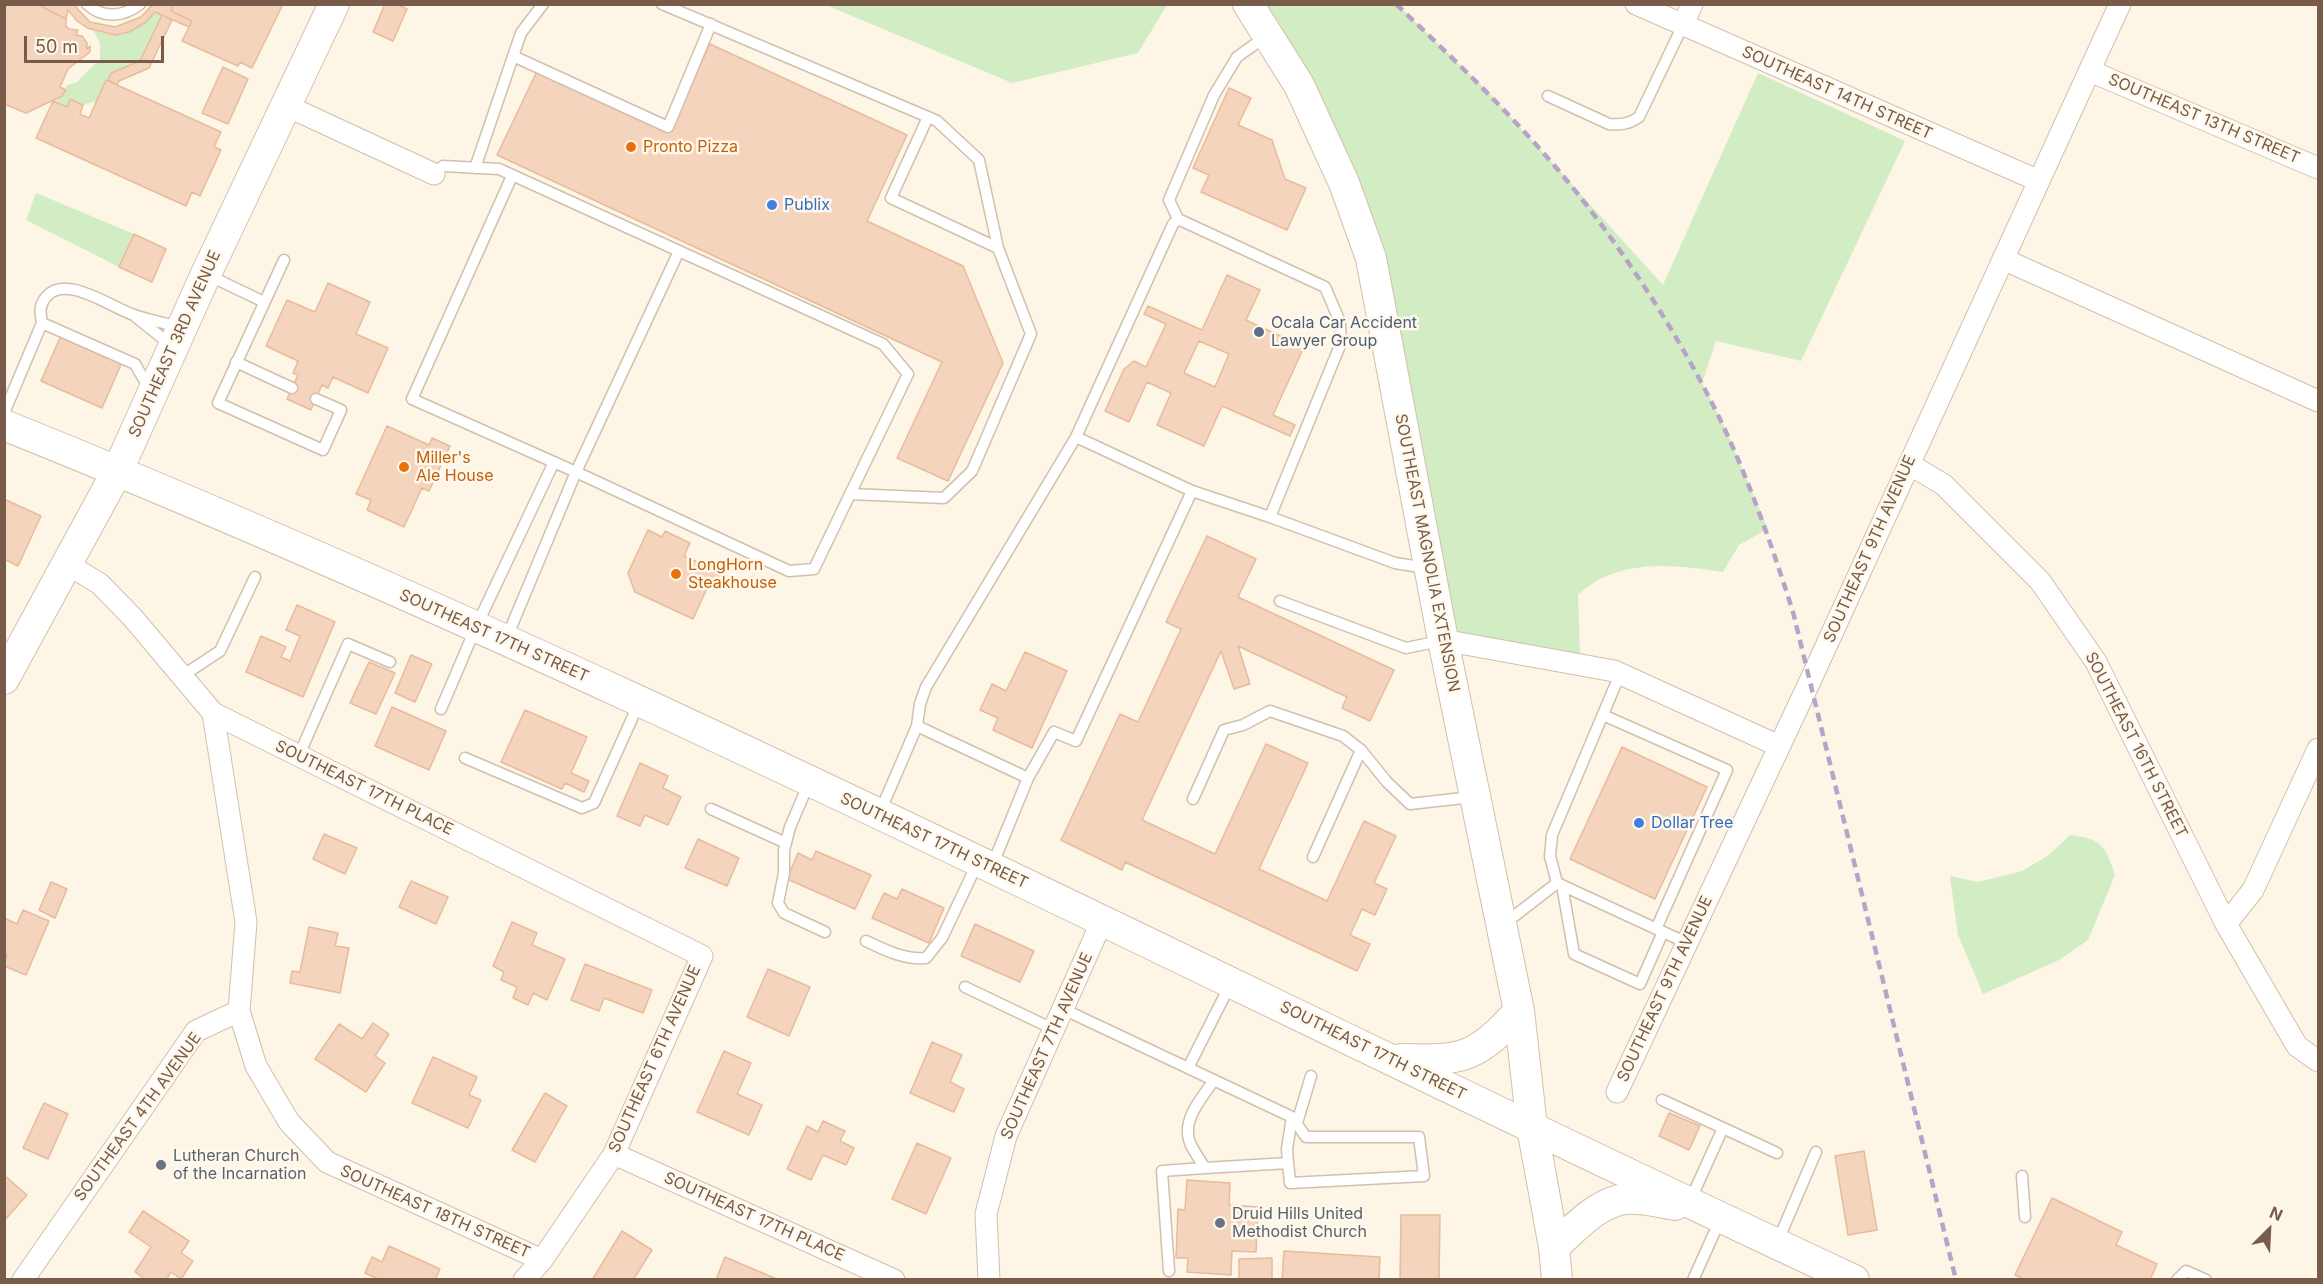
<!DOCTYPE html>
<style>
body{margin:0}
#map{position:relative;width:2323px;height:1284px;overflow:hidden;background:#fdf5e6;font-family:Inter,sans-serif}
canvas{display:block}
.frame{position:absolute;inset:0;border:6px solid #785b49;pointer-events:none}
.north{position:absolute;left:2239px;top:1200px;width:60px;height:60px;-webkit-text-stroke:4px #fff9ed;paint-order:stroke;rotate:24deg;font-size:16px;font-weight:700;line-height:24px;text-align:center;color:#785b49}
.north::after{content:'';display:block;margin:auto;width:21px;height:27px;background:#785b49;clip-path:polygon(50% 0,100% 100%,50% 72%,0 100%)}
.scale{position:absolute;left:24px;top:36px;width:140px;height:27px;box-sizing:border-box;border:3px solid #785b49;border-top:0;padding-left:8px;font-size:18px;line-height:21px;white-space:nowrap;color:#785b49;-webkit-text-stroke:4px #fff9ed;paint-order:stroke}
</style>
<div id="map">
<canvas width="2323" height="1284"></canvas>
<div class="frame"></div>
<div class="north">N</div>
<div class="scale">50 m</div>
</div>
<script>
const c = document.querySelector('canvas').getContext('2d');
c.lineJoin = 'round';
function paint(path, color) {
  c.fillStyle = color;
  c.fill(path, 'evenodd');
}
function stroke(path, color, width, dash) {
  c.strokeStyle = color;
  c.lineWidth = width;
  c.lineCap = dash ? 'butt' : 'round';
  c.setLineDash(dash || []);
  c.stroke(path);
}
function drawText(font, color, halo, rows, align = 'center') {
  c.font = font + ' Inter,sans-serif';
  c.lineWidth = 5;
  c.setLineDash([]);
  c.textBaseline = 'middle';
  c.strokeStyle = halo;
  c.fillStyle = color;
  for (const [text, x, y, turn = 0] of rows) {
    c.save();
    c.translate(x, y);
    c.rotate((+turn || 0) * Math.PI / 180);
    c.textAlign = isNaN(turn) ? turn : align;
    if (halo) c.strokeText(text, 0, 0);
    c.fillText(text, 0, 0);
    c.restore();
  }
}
paint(new Path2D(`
 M826 5H1167L1138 53 1012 83Z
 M1261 5H1398L1489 93 1663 285 1758 73 1905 141 1801 361 1716 341 1702 383 1726 430 1768 529 1739 545 1723 572C1683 566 1640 560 1602 578 1593 582 1586 589 1578 594L1580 654 1458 632 1429 510 1380 253Z
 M155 12 162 15 140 61 111 74 97 101 83 105 70 99 67 107 53 100 62 96 67 85 77 82 100 59V43L93 30C118 40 138 30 155 12Z
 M36 193 134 234 119 267 26 220Z
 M2070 835C2102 839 2105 845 2115 875L2088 940 2059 960 1983 994 1958 935 1950 876 1978 882 2022 871 2049 855Z`), '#d2ecc3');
const building = new Path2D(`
 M4 4H37L66 19V26L69 29 78 30 76 35 82 36 87 43V49L90 46V52L68 69 60 87 66 90 62 96 26 113 4 104Z
 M37 4H73L90 22 115 27 141 17 153 4H173L171 11 192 21 189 27 155 12 146 22 129 32 115 35 87 28 77 21 68 10 66 19Z
 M173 4H283L252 68 240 62 238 66 182 41 192 21 171 11Z
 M385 4H397L407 9 393 41 373 32Z
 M162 15 172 20 149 68 119 81 117 85 108 80 111 73 140 61Z
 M710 44 907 135 867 221 963 266 1003 363 948 481 897 458 942 362 497 155 538 69 670 130Z
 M223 67 248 79 228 124 202 113Z
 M106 80 221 132 214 147 221 150 200 196 192 192 186 206 36 138 53 101 67 107 70 99 83 105 80 114 89 118Z
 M1229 88 1251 98 1238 125 1272 140 1285 179 1306 188 1287 230 1201 192 1209 175 1193 168Z
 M134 234 166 249 152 282 119 267Z
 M1227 275 1260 290 1246 320 1304 347 1273 415 1295 425 1290 436 1222 406 1204 446 1157 425 1171 393 1147 382 1129 422 1105 411 1124 369 1134 361 1146 367 1166 324 1144 314 1148 306 1202 330ZM1199 341 1229 354 1215 387 1184 373Z
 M328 283 370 302 356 334 388 348 368 393 333 377 328 388 322 385 311 410 287 399 298 375 293 373 298 361 266 346 287 300 315 312Z
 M62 333 123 360 102 408 41 381Z
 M387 426 429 445 432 438 450 446 429 491 422 488 404 527 367 510 371 500 356 494Z
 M4 499 41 516 18 566 4 559Z
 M648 530 662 537 665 531 690 543 684 556 726 575 721 587 710 582 693 619 635 592 628 573Z
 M1207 536 1256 559 1238 597 1394 670 1370 721 1342 708 1347 697 1238 646 1250 684 1234 689 1221 651 1142 820 1215 854 1266 744 1308 763 1259 869 1327 901 1364 821 1396 836 1374 883 1387 889 1375 915 1362 909 1350 935 1370 944 1357 971 1125 862 1122 870 1061 840 1120 714 1138 722 1181 629 1166 622Z
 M297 605 335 622 303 697 246 672 261 636 286 647 281 657 290 661 300 636 286 630Z
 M1025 652 1067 671 1032 748 993 730 998 718 980 710 992 684 1006 691Z
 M411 655 432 664 415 702 395 693Z
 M369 662 395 673 376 714 350 703Z
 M392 707 446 731 429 770 375 746Z
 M525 710 587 737 571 773 589 781 584 792 565 783 562 789 501 762Z
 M1622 747 1707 787 1655 899 1570 859Z
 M640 763 668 776 663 788 681 797 668 825 645 815 640 826 617 816Z
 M324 834 357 848 345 874 313 859Z
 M698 839 739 858 727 886 685 868Z
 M816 851 871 875 855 909 787 879 798 853 812 860Z
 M411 881 448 897 436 924 399 907Z
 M51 882 67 889 55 918 39 910Z
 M902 889 944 908 929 943 872 918 884 893 897 899Z
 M23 910 49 921 26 975 4 966 7 954 4 953V918L17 924Z
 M512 922 537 933 532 945 565 959 547 1000 533 993 528 1005 513 998 517 987 501 980 504 972 493 966Z
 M975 924 1034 951 1020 982 961 956Z
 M309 927 338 933 335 946 349 948 340 993 290 983 292 971 300 972Z
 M585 964 652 990 643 1013 604 998 599 1011 571 1000Z
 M768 969 810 987 789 1036 747 1017Z
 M373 1023 389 1034 375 1056 385 1063 366 1092 315 1059 339 1024 362 1039Z
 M932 1042 962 1055 950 1082 964 1089 954 1112 910 1093Z
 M724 1051 751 1063 737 1094 762 1105 749 1135 697 1112Z
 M433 1057 477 1077 469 1095 481 1100 468 1128 412 1103Z
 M545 1093 567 1106 535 1162 512 1150Z
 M44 1103 68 1114 48 1159 23 1148Z
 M1669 1113 1700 1126 1689 1150 1659 1136Z
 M823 1121 845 1131 840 1141 854 1148 846 1165 823 1155 811 1180 787 1169 807 1126 818 1132Z
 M917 1143 951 1158 926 1214 892 1199Z
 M1864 1151 1877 1230 1848 1235 1835 1156Z
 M4 1175 27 1195 4 1221Z
 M1187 1180 1230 1183 1229 1205 1258 1207 1256 1252 1232 1251 1231 1275 1187 1272 1188 1258H1176L1178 1209 1185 1210Z
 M2052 1198 2122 1232 2116 1245 2157 1264 2150 1280H2025L2015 1275Z
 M143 1211 189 1241 181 1253 193 1261 181 1279 171 1272 166 1280H146L135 1272 151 1247 129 1232Z
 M1401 1215H1440L1439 1280H1400Z
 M622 1231 652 1250 633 1280H592Z
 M389 1246 440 1269 435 1280H380L365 1273 372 1257 382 1262Z
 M1284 1251 1380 1257 1379 1280H1282Z
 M725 1257 779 1280H716Z
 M1272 1258V1280H1239V1259Z`);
paint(building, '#f4d4bc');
stroke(building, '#e8bb9b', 1.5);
const lane = new Path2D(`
 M87 4C102 19 124 17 140 4
 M662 4 928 117 937 121 979 160 998 248 1031 334 972 471 944 498 850 494
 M513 56 668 127 711 24
 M1548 96 1609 124C1621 125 1629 124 1639 117L1683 25
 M928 117 891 198 998 248
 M475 168 521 33 543 4
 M434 174 443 166 499 169 883 344 908 374 814 569 789 571 576 472 412 399 512 176
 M1178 219 1169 200 1214 95 1237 57 1265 37
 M284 260 218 403 323 450 341 410 316 399
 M208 275 264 302
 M136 317 171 345
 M42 323 135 364 150 390
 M236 362 292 388
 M4 413 42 323C40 313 39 305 46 297 65 273 112 308 134 315 149 320 164 323 179 327
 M1192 491 1270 517
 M1280 601 1406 648 1440 641
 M507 637 576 472 679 251
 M1620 674 1552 835 1550 856 1557 883 1687 943
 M182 676 220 651 255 577
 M441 709 476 627 554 462
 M1603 715 1727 770 1656 929
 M917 726 920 704 926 687 1076 437
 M299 755 348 644 390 662
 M465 758 582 808 594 803 639 703
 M1028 778 1054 732 1076 741 1192 491 1076 437 1173 224 1178 219 1325 287 1340 322 1341 343 1270 517 1395 563 1426 568
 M809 783 790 827 784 850V873L778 903 784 913 825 932
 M1193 799 1224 730 1243 725 1270 711 1343 736 1361 750 1387 782 1410 804 1472 797
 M711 809 786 843
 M880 812 917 726 1028 778 992 866
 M1313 857 1361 750
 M1562 885 1574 954 1640 984 1663 932
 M1504 924 1557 883
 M866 941C885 950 904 960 926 958L942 938 978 862
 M965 987 1053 1029
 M1063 1009 1292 1117 1306 1137H1419L1424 1176 1290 1183 1288 1163 1205 1168C1200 1160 1194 1152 1190 1143 1181 1120 1202 1098 1214 1080
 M1188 1068 1230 985
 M1662 1100 1723 1128 1690 1201
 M1297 1123 1311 1076
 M1723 1128 1777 1153
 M1288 1163 1287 1149 1292 1117
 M2022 1176 2025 1217
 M1777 1243 1816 1152
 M1169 1271 1162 1171 1205 1168
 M1693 1280 1720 1220
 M2177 1280 2186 1271 2206 1280`);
const street = new Path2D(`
 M1636 4 2039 181
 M1683 25 1692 4
 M2090 71 2318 168
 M287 106 434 174
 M2003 259 2318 401
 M1909 464 1944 485 2040 581 2096 662 2226 924 2297 1046 2318 1061
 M67 564 100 584 133 618 213 713 702 956 614 1154 542 1260 524 1280
 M1443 640 1614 671 1779 746
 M2226 924 2253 890 2318 749
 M239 1011 256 1066 289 1122 327 1162 542 1260
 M1617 1092 1811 679 2120 4
 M614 1154 894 1280
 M23 1280 196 1031 239 1011 246 922 213 713
 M989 1280 986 1214 1006 1136 1102 921`);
const secondary = new Path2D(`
 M1248 4 1299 85 1344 183 1371 258 1443 640 1519 1011 1532 1127 1554 1247 1557 1280
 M4 425C635 678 1238 994 1854 1280
 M4 679 118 470 206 274 334 4
 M1401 1059C1463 1061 1477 1058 1519 1011
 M1554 1247C1573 1230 1593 1207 1619 1200 1636 1196 1658 1202 1675 1205`);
stroke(lane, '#d2bfad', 13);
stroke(street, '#d2bfad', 23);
stroke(secondary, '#d5bfab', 32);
stroke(lane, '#fff', 10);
stroke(street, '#fff', 21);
stroke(secondary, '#fff', 30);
stroke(new Path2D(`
 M1396 4C1461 66 1526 128 1581 198 1634 266 1681 340 1719 417 1749 480 1772 546 1793 612L1956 1280`), '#b8a3c8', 4.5, [9, 6]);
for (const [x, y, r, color] of [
 [631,147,6,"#e8710a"],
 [772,205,6,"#3f7fe0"],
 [1259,332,6,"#5c6f8a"],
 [404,467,6,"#e8710a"],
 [676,574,6,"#e8710a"],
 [1639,823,6,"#3f7fe0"],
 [161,1165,6,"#6b7280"],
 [1220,1223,6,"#6b7280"]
]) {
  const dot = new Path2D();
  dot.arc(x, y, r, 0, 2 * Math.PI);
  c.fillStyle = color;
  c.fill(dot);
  stroke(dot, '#fff9ed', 2);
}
drawText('16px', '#785b49', '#fff9ed', [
 ["SOUTHEAST 14TH STREET",1837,93,24],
 ["SOUTHEAST 13TH STREET",2204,119,23],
 ["SOUTHEAST 3RD AVENUE",175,344,-66],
 ["SOUTHEAST 9TH AVENUE",1870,549,-66],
 ["SOUTHEAST MAGNOLIA EXTENSION",1427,553,79],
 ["SOUTHEAST 17TH STREET",494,636,24],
 ["SOUTHEAST 16TH STREET",2136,745,63],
 ["SOUTHEAST 17TH PLACE",364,788,26],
 ["SOUTHEAST 17TH STREET",934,841,25],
 ["SOUTHEAST 9TH AVENUE",1665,989,-65],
 ["SOUTHEAST 7TH AVENUE",1047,1046,-66],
 ["SOUTHEAST 17TH STREET",1373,1051,26],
 ["SOUTHEAST 6TH AVENUE",655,1059,-66],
 ["SOUTHEAST 4TH AVENUE",138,1117,-54],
 ["SOUTHEAST 18TH STREET",435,1212,24],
 ["SOUTHEAST 17TH PLACE",754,1217,24]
]);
drawText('16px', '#c56008', '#fff9ed', [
 ["Pronto Pizza",643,147],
 ["Miller's",416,458],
 ["Ale House",416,476],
 ["LongHorn",688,565],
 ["Steakhouse",688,583]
], 'left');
drawText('16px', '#366cbe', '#fff9ed', [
 ["Publix",784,205],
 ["Dollar Tree",1651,823]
], 'left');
drawText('16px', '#4e5e75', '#fff9ed', [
 ["Ocala Car Accident",1271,323],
 ["Lawyer Group",1271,341]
], 'left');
drawText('16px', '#5b616d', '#fff9ed', [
 ["Lutheran Church",173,1156],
 ["of the Incarnation",173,1174],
 ["Druid Hills United",1232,1214],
 ["Methodist Church",1232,1232]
], 'left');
</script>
